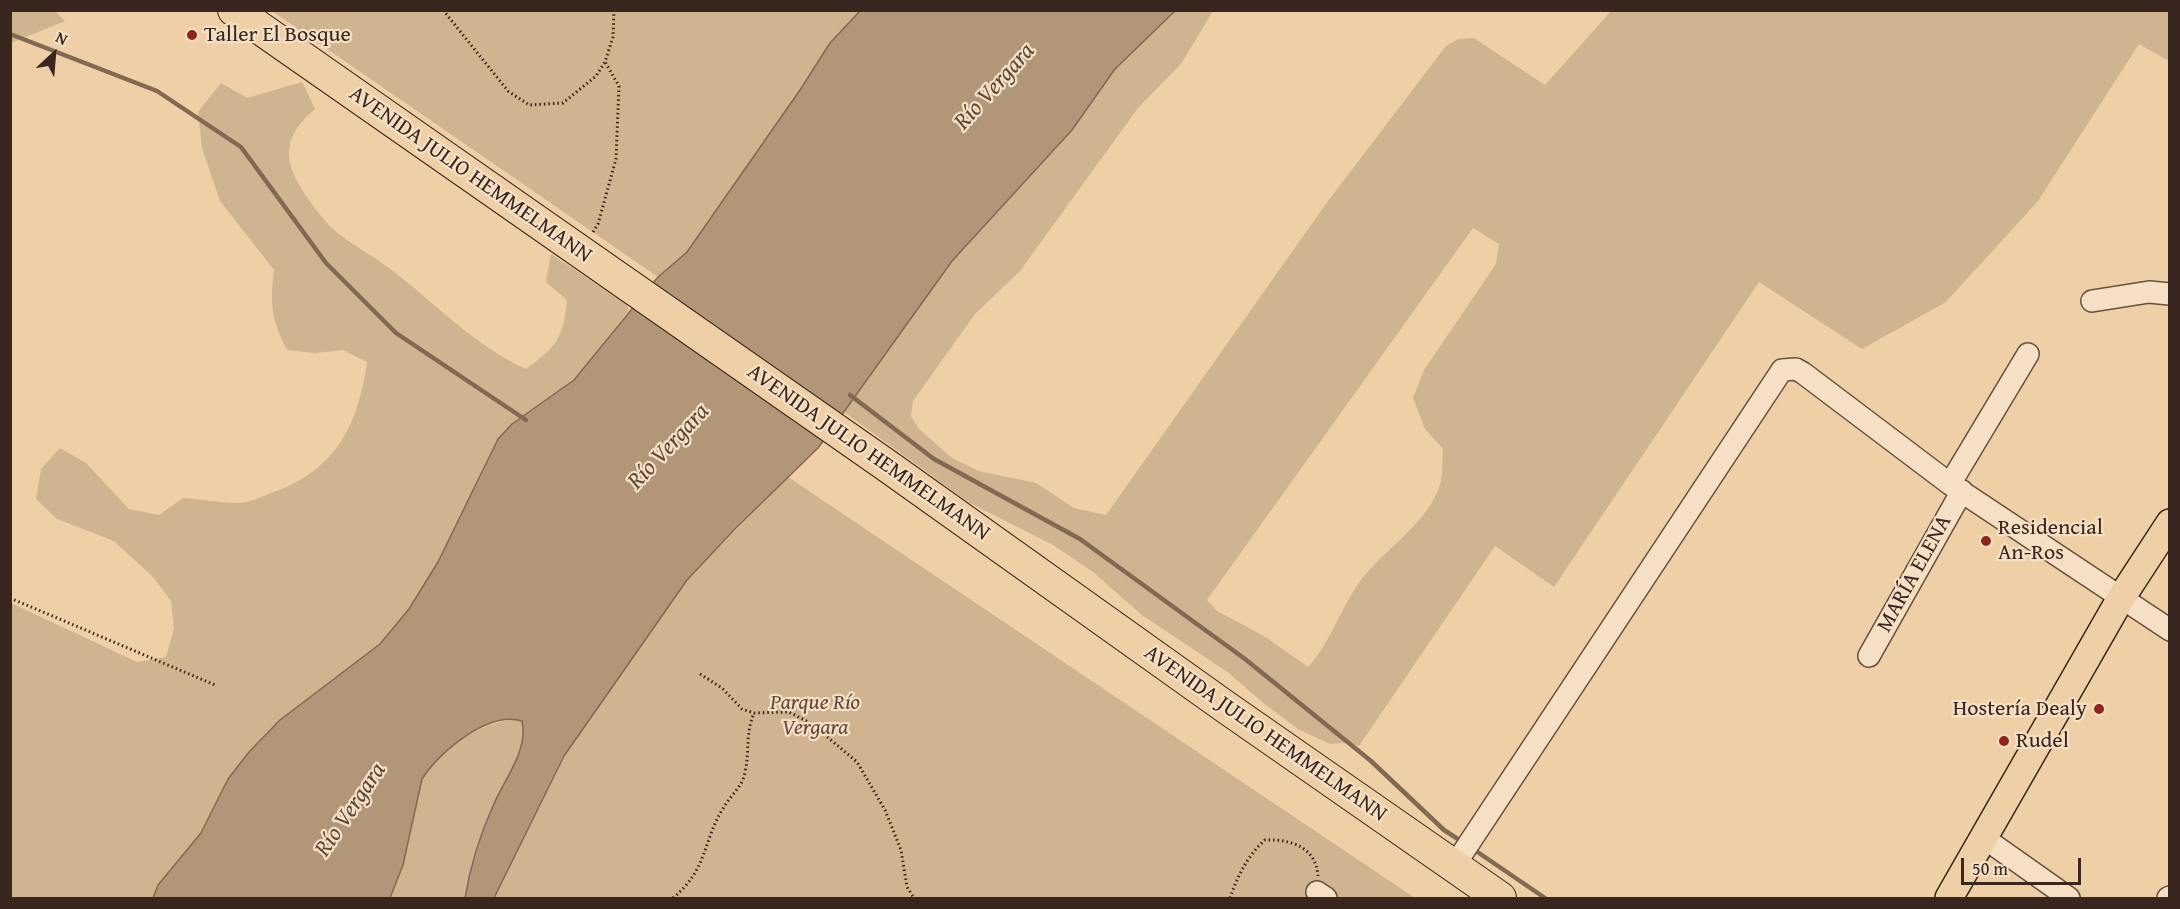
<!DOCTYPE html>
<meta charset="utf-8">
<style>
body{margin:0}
#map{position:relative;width:2180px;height:909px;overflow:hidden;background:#efd0a6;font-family:"Gentium Book Plus",serif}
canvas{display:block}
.frame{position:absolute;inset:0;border:12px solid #39261f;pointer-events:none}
.north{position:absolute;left:24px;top:24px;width:60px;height:60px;-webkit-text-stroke:4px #f5e0c5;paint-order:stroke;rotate:26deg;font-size:16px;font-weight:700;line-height:24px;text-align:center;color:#39261f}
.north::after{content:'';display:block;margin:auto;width:21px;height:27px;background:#39261f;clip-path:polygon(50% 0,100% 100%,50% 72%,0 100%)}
.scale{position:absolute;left:1961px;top:858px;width:120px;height:27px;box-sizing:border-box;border:3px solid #39261f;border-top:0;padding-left:8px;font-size:18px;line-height:21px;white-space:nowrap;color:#39261f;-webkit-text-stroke:4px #f5e0c5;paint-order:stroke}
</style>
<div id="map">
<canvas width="2180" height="909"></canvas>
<div class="frame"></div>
<div class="north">N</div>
<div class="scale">50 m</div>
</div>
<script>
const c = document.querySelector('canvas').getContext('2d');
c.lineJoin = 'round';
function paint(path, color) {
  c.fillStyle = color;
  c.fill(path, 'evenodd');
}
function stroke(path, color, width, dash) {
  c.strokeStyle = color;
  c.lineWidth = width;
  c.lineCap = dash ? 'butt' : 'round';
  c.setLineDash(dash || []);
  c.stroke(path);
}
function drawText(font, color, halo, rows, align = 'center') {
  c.font = font + ' "Gentium Book Plus",serif';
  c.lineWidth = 4.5;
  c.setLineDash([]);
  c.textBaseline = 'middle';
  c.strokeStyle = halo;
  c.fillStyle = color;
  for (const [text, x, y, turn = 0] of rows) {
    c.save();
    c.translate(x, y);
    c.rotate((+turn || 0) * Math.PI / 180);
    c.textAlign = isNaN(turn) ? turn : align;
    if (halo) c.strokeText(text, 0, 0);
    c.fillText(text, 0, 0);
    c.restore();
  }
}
paint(new Path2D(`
 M11 10 55 11 65 21 11 43Z
 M272 11H860L830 43 800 90 687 252 658 277Z
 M1175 11H1213L1181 64 1138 108 1020 271 975 314 913 401 911 416 919 429 952 458 979 471 1036 483 1074 508 1106 515 1328 201 1446 46 1458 39 1474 38 1545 85 1611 11H2169V61L2139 44 2038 201 1946 302 1862 349 1759 282 1554 587 1495 546 1359 746 1345 743 1330 744 1298 729 1262 702 1229 673 1142 615 1093 572 1053 545 968 502 844 412 952 261 1072 130 1115 69ZM1473 228 1499 244 1496 264 1424 370 1413 398 1425 429 1443 449C1442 459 1443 471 1441 481 1432 521 1381 551 1358 584 1341 609 1327 648 1308 667L1264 636 1217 611 1207 600Z
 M302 82 315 109C301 122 289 133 289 155 289 177 317 213 333 229 351 245 374 256 393 271 437 305 475 346 526 369 557 346 563 339 567 300L546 282 551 254 626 304 629 310 574 380 512 424 438 562 409 609 380 644 280 720 249 752 228 779 201 833 158 885 153 898H11V603L137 662 166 657 174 629 171 601 154 578 114 541 57 519 36 499 41 469 60 448 86 463 129 509 159 515 183 498C201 499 220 503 238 503 249 503 263 496 274 492 336 469 358 426 367 362L343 350 315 353 287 350C271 320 270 303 274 270L220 201 202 148 198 112 221 83 247 98Z
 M788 477 1415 898H494L564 756 602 698 687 580Z
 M515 719 522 720C529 750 504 779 493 806 480 834 470 867 465 898H390L403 865 422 779C443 747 477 724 515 719Z`), '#d0b38f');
const water = new Path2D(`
 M860 11H1175L1115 69 1072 130 952 261 818 448 736 528 687 580 564 756 494 898H465C470 867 480 835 493 806 504 779 529 750 522 721 488 711 439 752 422 779L403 865 390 898H153L158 885 201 833 228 779 249 752 280 720 380 644 409 609 438 562 498 439 512 424 574 380 658 277 687 252 800 90 830 43Z`);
paint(water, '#b19678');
stroke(water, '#816954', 1.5);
stroke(new Path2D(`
 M10 34 157 91 241 147 326 263 396 333 526 420
 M850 395 934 459 1080 539 1245 659 1371 761 1444 830 1464 843
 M1473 849 1545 898`), '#816954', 4.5);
const minor = new Path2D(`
 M2092 301 2149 292 2170 294
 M1950 484 2028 354
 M1869 656 1962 491
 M1984 838 2069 898
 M1454 866 1782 370 1796 369 1803 373 1950 484 2170 630
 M1317 892 1326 898
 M2168 898 2170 897`);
const major = new Path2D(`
 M1949 898 2121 598 2170 523`);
const highway = new Path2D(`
 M234 10 886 465 1227 708 1500 898`);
stroke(minor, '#665041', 24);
stroke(major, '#39261f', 30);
stroke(highway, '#39261f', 34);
stroke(new Path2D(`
 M443 10 508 91 529 105 563 103 596 76 605 62 613 37 614 10
 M593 232 598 224 616 159 619 86 605 62
 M10 598 215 685
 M700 674 722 688 742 709 754 713 789 712 812 724 857 762 885 810 901 850 907 887 914 898
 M673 898C709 868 702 841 724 807 731 795 743 786 745 772 750 750 745 735 754 713
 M1230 898C1237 877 1248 855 1265 840 1291 839 1316 847 1318 876`), '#39261f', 3, [1.5, 3]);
stroke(minor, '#f5e0c5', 21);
stroke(major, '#efd0a6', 27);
stroke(highway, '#efd0a6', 32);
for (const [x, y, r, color] of [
 [192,35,6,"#8f2418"],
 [1986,541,6,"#8f2418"],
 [2099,709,6,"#8f2418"],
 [2004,741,6,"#8f2418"]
]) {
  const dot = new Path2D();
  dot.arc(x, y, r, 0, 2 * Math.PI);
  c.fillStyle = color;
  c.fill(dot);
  stroke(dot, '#f5e0c5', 2);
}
drawText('22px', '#39261f', '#f5e0c5', [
 ["Taller El Bosque",204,35],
 ["Residencial",1998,528],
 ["An-Ros",1998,553],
 ["Hostería Dealy",2087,709,"right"],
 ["Rudel",2016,741]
], 'left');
drawText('22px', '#39261f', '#f5e0c5', [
 ["AVENIDA JULIO HEMMELMANN",470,175,35],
 ["AVENIDA JULIO HEMMELMANN",868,453,35],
 ["MARÍA ELENA",1915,574,-61],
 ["AVENIDA JULIO HEMMELMANN",1265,734,35]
]);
drawText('italic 22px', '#5f493b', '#f5e0c5', [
 ["Parque Río",815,703],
 ["Vergara",815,728]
]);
drawText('italic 24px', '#5d483a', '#f5e0c5', [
 ["Río Vergara",995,87,-48],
 ["Río Vergara",669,447,-47],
 ["Río Vergara",351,810,-56]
]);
</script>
